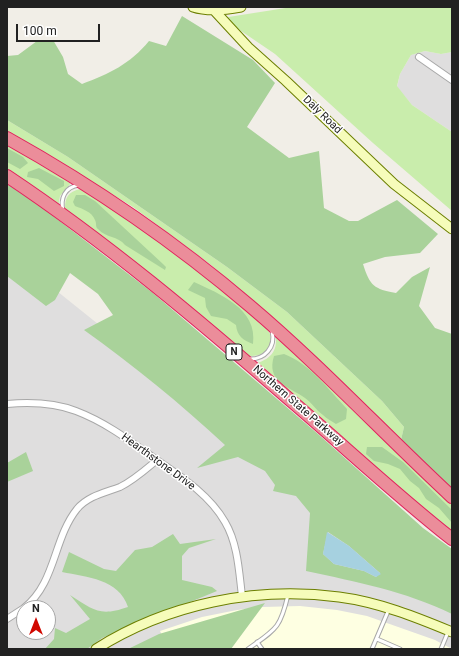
<!DOCTYPE html>
<style>
body{margin:0}
#map{position:relative;width:459px;height:656px;overflow:hidden;background:#f1eee7;font-family:Roboto,sans-serif}
canvas{display:block}
.frame{position:absolute;inset:0;border:8px solid #212121;pointer-events:none}
.north{position:absolute;left:16px;top:600px;width:40px;height:40px;box-sizing:border-box;background:#fff;border:1px solid #a6a6a6;border-radius:50%;rotate:0deg;font-size:11px;font-weight:700;line-height:16px;text-align:center;color:#212121}
.north::after{content:'';display:block;margin:auto;width:14px;height:18px;background:#d10800;clip-path:polygon(50% 0,100% 100%,50% 72%,0 100%)}
.scale{position:absolute;left:16px;top:24px;width:84px;height:18px;box-sizing:border-box;border:2px solid #212121;border-top:0;padding-left:5px;font-size:12px;line-height:14px;white-space:nowrap;color:#212121;-webkit-text-stroke:3px #fff;paint-order:stroke}
</style>
<div id="map">
<canvas width="459" height="656"></canvas>
<div class="frame"></div>
<div class="north">N</div>
<div class="scale">100 m</div>
</div>
<script>
const c = document.querySelector('canvas').getContext('2d');
c.lineJoin = 'round';
function paint(path, color) {
  c.fillStyle = color;
  c.fill(path, 'evenodd');
}
function stroke(path, color, width, dash) {
  c.strokeStyle = color;
  c.lineWidth = width;
  c.lineCap = dash ? 'butt' : 'round';
  c.setLineDash(dash || []);
  c.stroke(path);
}
function drawText(font, color, halo, rows, align = 'center') {
  c.font = font + ' Roboto,sans-serif';
  c.lineWidth = 3;
  c.setLineDash([]);
  c.textBaseline = 'middle';
  c.strokeStyle = halo;
  c.fillStyle = color;
  for (const [text, x, y, turn = 0] of rows) {
    c.save();
    c.translate(x, y);
    c.rotate((+turn || 0) * Math.PI / 180);
    c.textAlign = isNaN(turn) ? turn : align;
    if (halo) c.strokeText(text, 0, 0);
    c.fillText(text, 0, 0);
    c.restore();
  }
}
paint(new Path2D(`
 M425 51 441 54 452 52V132L412 105 397 87 400 74 411 55Z
 M7 251 452 608V649H7ZM24 608H48V632H24Z`), '#dfdede');
paint(new Path2D(`
 M300 606 337 610 367 616 435 640 452 649H169L160 631 202 617 237 610 263 607Z`), '#feffe2');
paint(new Path2D(`
 M292 7H452V52L441 54 425 51 411 55 400 74 397 86 412 105 452 132V211L373 143 275 54 222 18Z
 M7 120 68 157 227 267 287 312 382 401 404 427 401 440 372 411 211 265 133 207 76 172 7 133Z
 M7 144 50 168 71 183 60 196 58 208 7 175Z
 M80 189 87 191 188 260 265 325C279 343 266 360 244 355L65 209C65 197 68 192 80 189Z
 M275 334 452 505V535L257 363C271 359 279 349 275 334Z`), '#c9edac');
paint(new Path2D(`
 M182 16 253 60 275 83 247 127 289 158 319 151 324 208 349 221H358L397 200 438 234 420 253 385 257 363 264C370 286 374 289 396 293L412 277 430 267 419 306 435 328 452 334V490L401 440 404 427 382 401 287 312 227 267 68 157 7 120V56L18 55 37 41 53 40 63 57 68 74 82 84C109 74 130 64 149 41L166 46Z
 M7 148 23 157 28 163 20 169 7 162Z
 M39 168 64 181V186L54 191 38 179 27 177 28 172Z
 M7 184 39 205 153 293 318 434 423 528 452 549V614C405 591 357 582 306 571L310 513 296 496 273 491 275 485 265 471 238 457 197 468 225 445C181 404 133 365 84 330L113 315 98 294 70 273 55 300 46 306 7 276ZM328 532 349 546 380 573 376 577 364 571 334 564 323 554Z
 M76 195H85L95 201 163 264 166 267 165 270 125 245C118 236 106 238 98 229 95 227 97 224 95 220 92 212 83 209 75 206L73 202Z
 M194 282C220 294 258 309 253 344 243 340 237 336 236 325L227 319 211 316 206 307 205 298 188 290Z
 M284 354C309 363 329 390 347 409L346 419 336 424C332 421 327 419 323 415 316 410 312 403 305 398 288 386 266 382 274 356Z
 M367 447H382L403 462 452 510V523L439 508 426 499 419 488 410 481 400 469 388 464 374 461 366 454Z
 M26 452 33 471 7 482V463Z
 M173 534 180 544 216 539 189 548 182 556V580L212 587 217 591 102 638 87 649H45L54 639 55 628 66 633 90 619 70 595C94 610 99 617 128 607 119 579 87 577 62 572L69 552 104 569 116 571 135 550 152 547Z
 M265 603 231 649H128L159 634Z`), '#a9d29a');
paint(new Path2D(`
 M327 532 349 546 381 574 376 577 364 571 334 564 323 554Z`), '#a6d1e0');
const lane = new Path2D(`
 M63 211C60 198 65 187 79 185
 M248 359C265 360 276 347 272 331
 M377 639 400 649
 M257 642 262 649
 M248 649C276 629 280 629 288 595
 M372 649 389 609
 M441 649 448 632`);
const street = new Path2D(`
 M419 57 452 80
 M7 404C29 402 55 403 76 411 105 422 129 440 154 458 180 476 209 494 225 522 238 544 239 572 242 596
 M24 608C56 583 53 539 77 509 88 496 104 493 120 487 134 480 145 470 157 460
 M7 619 24 608`);
const secondary = new Path2D(`
 M193 7C208 12 225 10 241 7
 M211 7 248 47 286 81 394 184 452 229
 M96 649C167 604 255 586 339 597 378 602 416 617 452 632`);
const highway = new Path2D(`
 M7 138C93 186 175 242 250 306 321 366 384 434 452 497
 M7 176C106 242 200 321 289 399 343 445 396 495 452 539`);
stroke(lane, '#a8a8a8', 5);
stroke(street, '#a8a8a8', 8);
stroke(secondary, '#6c7f01', 11);
stroke(highway, '#e2215c', 14);
stroke(lane, '#fff', 3);
stroke(street, '#fff', 6);
stroke(secondary, '#f6fcba', 9);
stroke(highway, '#eb8d9a', 12);
for (const [x, y, w] of [
 [234,352,16]
]) {
  const box = new Path2D();
  box.roundRect(x - w / 2, y - 8, w, 16, 3);
  c.fillStyle = '#fff';
  c.fill(box);
  stroke(box, '#212121', 1);
}
drawText('bold 10px', '#212121', null, [
 ["N",234,352]
]);
drawText('11px', '#212121', '#fff', [
 ["Daly Road",322,115,44],
 ["Northern State Parkway",298,406,41],
 ["Hearthstone Drive",158,462,36]
]);
</script>
